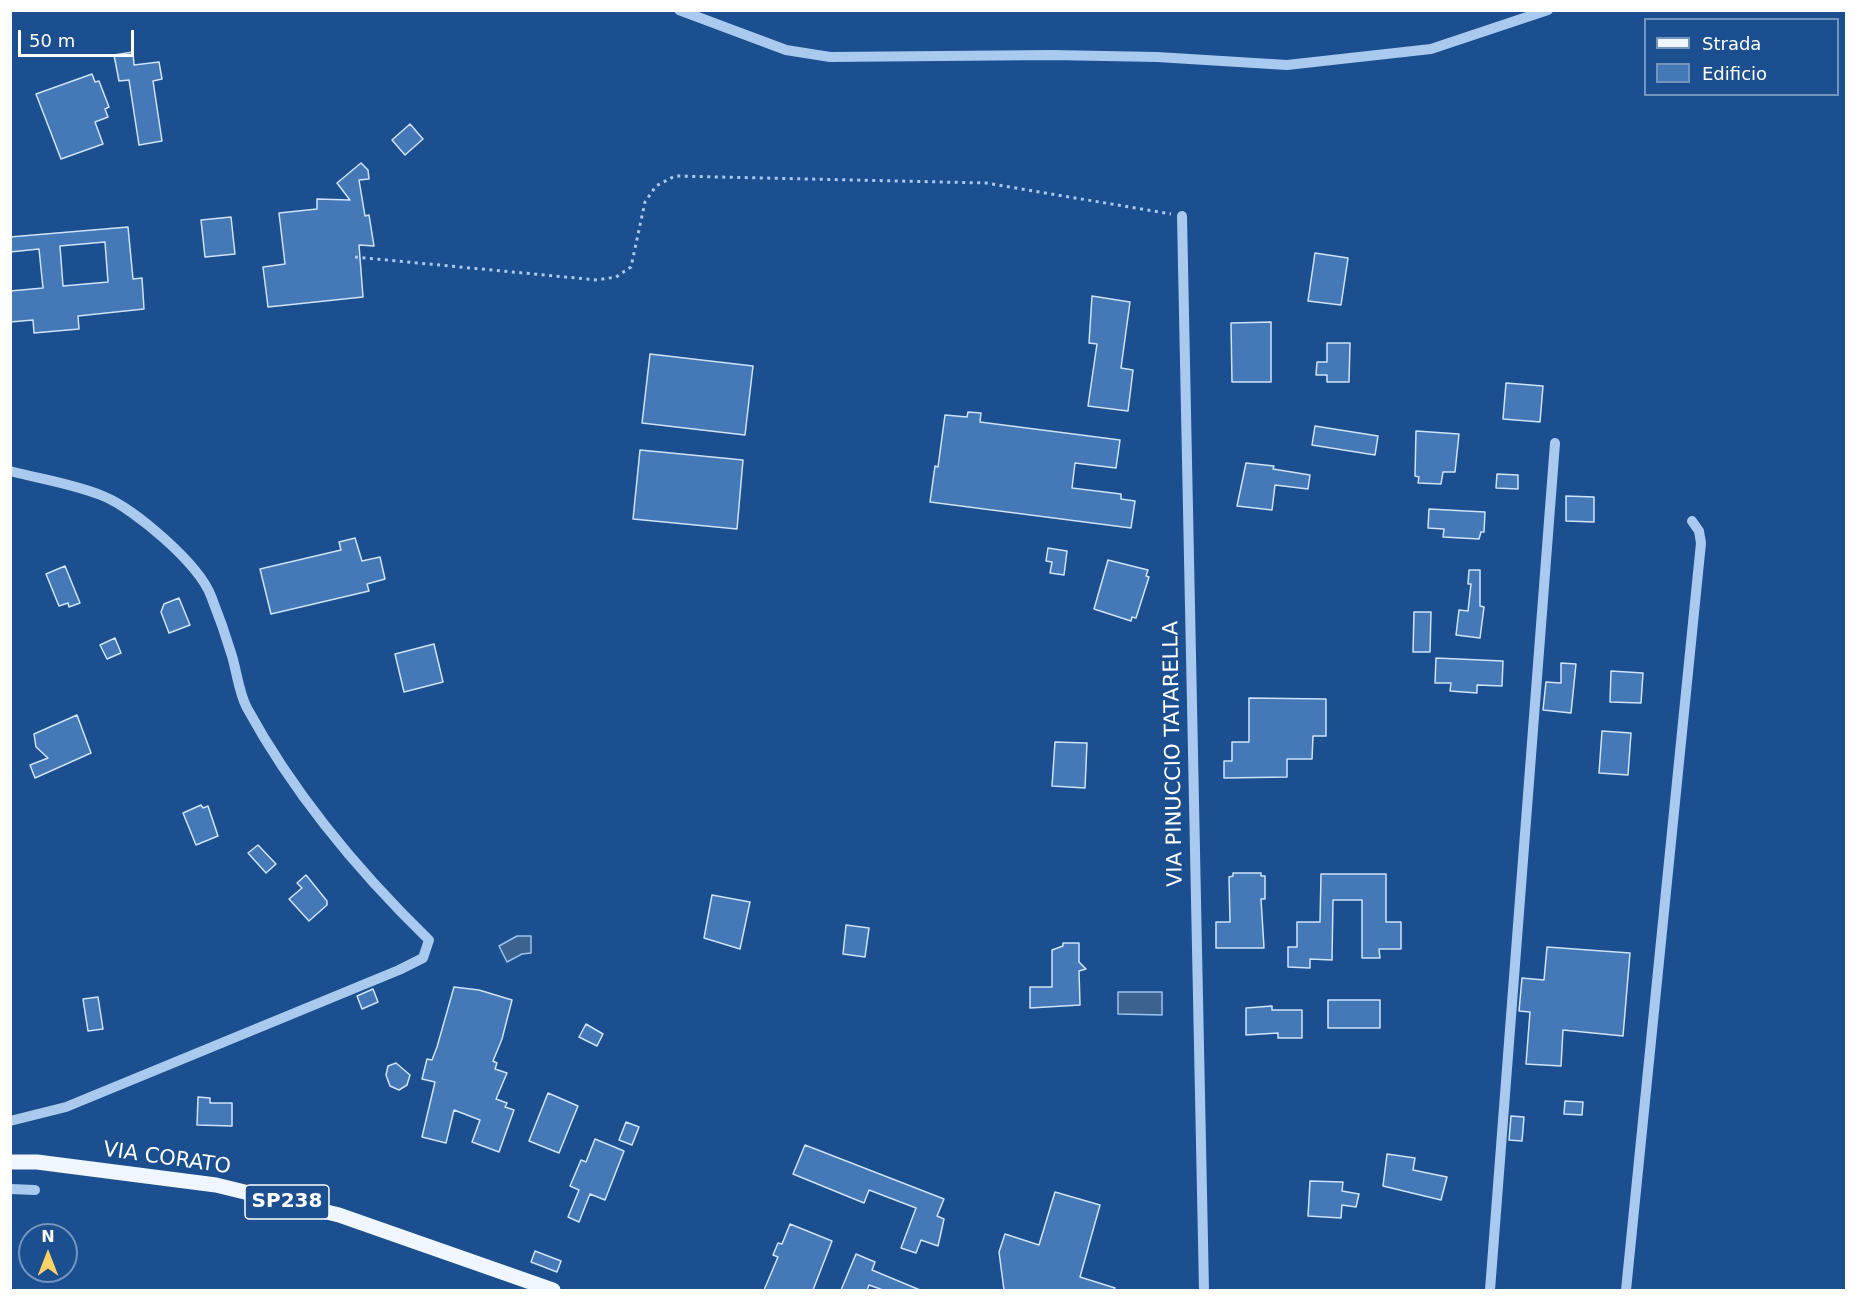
<!DOCTYPE html>
<style>
body{margin:0}
#map{position:relative;width:1857px;height:1301px;overflow:hidden;background:#1b4f8f;font-family:"DejaVu Sans",sans-serif}
canvas{display:block}
.frame{position:absolute;inset:0;border:12px solid #fff;pointer-events:none}
.legend{position:absolute;left:1644px;top:18px;width:195px;height:78px;box-sizing:border-box;background:#1b4f8f;border:2px solid #7695bc;margin:0;padding:8px 10px;list-style:none;font-size:18px;color:#fff}
.legend li{display:flex;align-items:center;gap:12px;height:30px}
.legend b{width:30px;border:2px solid #7695bc}
.north{position:absolute;left:18px;top:1223px;width:60px;height:60px;box-sizing:border-box;background:#1b4f8f;border:2px solid #7695bc;border-radius:50%;rotate:0deg;font-size:16px;font-weight:700;line-height:24px;text-align:center;color:#fff}
.north::after{content:'';display:block;margin:auto;width:21px;height:27px;background:#ffd166;clip-path:polygon(50% 0,100% 100%,50% 72%,0 100%)}
.scale{position:absolute;left:18px;top:30px;width:116px;height:27px;box-sizing:border-box;border:3px solid #fff;border-top:0;padding-left:8px;font-size:18px;line-height:21px;white-space:nowrap;color:#fff;-webkit-text-stroke:4px #1b4f8f;paint-order:stroke}
</style>
<div id="map">
<canvas width="1857" height="1301"></canvas>
<div class="frame"></div>
<ul class="legend">
<li><b style="height:8px;background:#f0f6ff"></b>Strada</li>
<li><b style="height:16px;background:#4478b7"></b>Edificio</li>
</ul>
<div class="north">N</div>
<div class="scale">50 m</div>
</div>
<script>
const c = document.querySelector('canvas').getContext('2d');
c.lineJoin = 'round';
function paint(path, color) {
  c.fillStyle = color;
  c.fill(path, 'evenodd');
}
function stroke(path, color, width, dash) {
  c.strokeStyle = color;
  c.lineWidth = width;
  c.lineCap = dash ? 'butt' : 'round';
  c.setLineDash(dash || []);
  c.stroke(path);
}
function drawText(font, color, halo, rows, align = 'center') {
  c.font = font + ' "DejaVu Sans",sans-serif';
  c.lineWidth = 4.5;
  c.setLineDash([]);
  c.textBaseline = 'middle';
  c.strokeStyle = halo;
  c.fillStyle = color;
  for (const [text, x, y, turn = 0] of rows) {
    c.save();
    c.translate(x, y);
    c.rotate((+turn || 0) * Math.PI / 180);
    c.textAlign = isNaN(turn) ? turn : align;
    if (halo) c.strokeText(text, 0, 0);
    c.fillText(text, 0, 0);
    c.restore();
  }
}
const water = new Path2D(`
 M517 936H531V953L522 954 507 962 499 946Z
 M1118 992H1162V1015L1118 1014Z`);
paint(water, '#3c6290');
stroke(water, '#9cc4f0', 1.5);
const building = new Path2D(`
 M133 52 134 65 159 62 162 79 153 81 162 141 139 145 129 80 119 81 114 55Z
 M92 74 95 82 99 81 109 107 105 109 108 117 95 122 103 144 61 159 36 94Z
 M410 124 423 139 405 155 392 140Z
 M361 163 368 170 369 179 359 180 365 216 369 215 374 246 359 245 363 297 268 307 263 267 285 264 279 213 317 209V199L350 200 337 183Z
 M231 217 235 254 205 257 201 220Z
 M128 227 133 279 142 278 144 309 78 316 79 329 34 333 33 320 10 322V291L43 288 39 249 10 252V237ZM105 242 108 282 63 286 60 246Z
 M1315 253 1348 258 1341 305 1308 301Z
 M1092 296 1130 302 1121 368 1133 370 1128 411 1088 406 1097 344 1089 343Z
 M1271 322V382H1232L1231 323Z
 M1327 343H1350L1349 382H1327V375H1316L1317 362H1327Z
 M650 354 753 366 745 435 642 423Z
 M1506 383 1543 386 1540 422 1503 419Z
 M968 412 981 413 980 422 1120 440 1116 468 1075 463 1072 488 1121 494V499L1135 501 1131 528 930 502 935 466 938 467 945 415 967 417Z
 M1315 426 1378 436 1375 455 1312 445Z
 M1416 431 1459 434 1455 472H1443L1441 484 1418 483 1419 477 1415 476Z
 M640 450 743 460 737 529 633 519Z
 M1246 463 1274 466 1273 469 1310 475 1308 489 1275 485 1272 510 1237 506Z
 M1497 474 1518 475V489L1496 488Z
 M1566 496 1594 497V522L1566 521Z
 M1429 509 1485 512 1484 532H1481L1479 539 1443 537 1444 529 1428 528Z
 M355 538 362 561 380 557 385 579 367 584 369 591 271 614 260 569 341 550 339 542Z
 M1048 548 1067 551 1064 575 1050 573 1052 562 1046 561Z
 M1108 560 1148 570 1146 576 1149 577 1136 618 1132 617 1131 621 1094 609Z
 M65 566 80 603 69 607 68 603 59 606 46 574Z
 M1469 570H1480V606L1484 607 1480 638 1456 635 1459 610 1468 611 1471 584H1468Z
 M179 598 190 625 169 633 161 612 164 604Z
 M1414 612H1431L1430 652H1413Z
 M115 638 121 653 107 659 100 645Z
 M434 644 443 682 404 692 395 654Z
 M1436 658 1503 661 1502 686 1477 685V693L1450 691 1451 683H1435Z
 M1561 663 1576 664 1571 713 1543 710 1546 682 1561 683Z
 M1611 671 1643 673 1641 703 1610 702Z
 M1249 698 1326 699V736H1313L1312 759H1287V777L1224 778V761H1232V742H1249Z
 M77 715 91 753 35 778 30 765 48 758 36 747 34 734Z
 M1602 731 1631 733 1628 775 1599 773Z
 M1055 742 1087 743 1085 788 1052 786Z
 M201 805 203 808 208 806 218 836 196 845 183 813Z
 M258 845 276 864 266 873 248 853Z
 M1233 873H1261V876H1265V899H1261L1264 948H1216V922H1230L1229 877 1233 876Z
 M1321 874H1386V922H1401V949H1379L1380 958H1362V900H1333L1332 960 1310 959V968L1288 967V947H1297V922H1320Z
 M306 875 327 901V905L309 921 289 899 302 888 297 883Z
 M712 895 750 902 740 949 704 938Z
 M846 925 869 928 865 957 843 954Z
 M1063 943H1079V962L1086 969 1079 971 1080 1005 1030 1008V987H1052V950L1063 946Z
 M1547 947 1630 953 1623 1036 1563 1030 1561 1066 1526 1064 1530 1012 1519 1011 1522 978 1544 980Z
 M454 987 479 990 512 1000 502 1039 493 1061 497 1063 495 1069 507 1073 496 1099 507 1103 505 1107 514 1110 499 1152 472 1142 480 1120 454 1110 446 1143 422 1137 435 1082 422 1079 427 1059 432 1060 437 1047Z
 M373 989 378 1002 362 1009 357 996Z
 M98 997 103 1029 88 1031 83 999Z
 M1328 1000H1380V1028H1328Z
 M1272 1006V1010H1302V1038H1278V1033L1246 1035V1008Z
 M586 1024 603 1034 597 1046 579 1037Z
 M396 1063 410 1075 407 1085 399 1090 390 1086 386 1075 388 1066Z
 M548 1093 578 1106 559 1153 529 1141Z
 M198 1097 210 1098V1103H232V1126L197 1125Z
 M1565 1101 1583 1102 1582 1115 1564 1114Z
 M1511 1116 1524 1117 1522 1141 1509 1140Z
 M626 1122 639 1127 632 1145 619 1140Z
 M595 1139 624 1151 605 1200 590 1194 579 1222 568 1217 579 1190 570 1186 581 1160 586 1162Z
 M805 1145 944 1199 937 1216 944 1219 938 1246 921 1240 916 1253 901 1248 916 1208 869 1190 864 1203 793 1174Z
 M1387 1154 1415 1158 1413 1170 1447 1177 1441 1200 1383 1186Z
 M1310 1181 1343 1182 1342 1191 1359 1194 1356 1207 1342 1205 1341 1218 1308 1216Z
 M1055 1192 1100 1205 1080 1277 1115 1288 1114 1290H1004L999 1252 1005 1234 1039 1245Z
 M790 1224 832 1241 813 1290H764L778 1257 773 1255 778 1243 782 1244Z
 M535 1251 561 1261 557 1272 531 1262Z
 M856 1254 875 1262 872 1270 920 1290H883L869 1285 867 1290H841Z`);
paint(building, '#4478b7');
stroke(building, '#cfe3fa', 1.5);
stroke(new Path2D(`
 M355 257 597 280 616 277 631 267 645 202 656 186 675 176 986 183 1171 214`), '#a9c9ee', 3, [3, 4.5]);
stroke(new Path2D(`
 M679 10 786 50 830 57 1052 55 1157 57 1287 65 1431 49 1548 10
 M1182 216 1204 1290
 M10 471C40 479 74 484 103 496 135 509 199 564 211 596 219 616 226 636 232 656 237 673 239 693 247 708 294 794 359 872 429 940L423 958 399 970 66 1107 10 1121
 M10 1189 35 1190
 M1490 1290 1555 443
 M1626 1290 1701 543 1699 531 1692 521`), '#a9c9ee', 10);
stroke(new Path2D(`
 M10 1162H37L216 1185 339 1215 553 1290`), '#f0f6ff', 15);
for (const [x, y, w] of [
 [287,1202,84]
]) {
  const box = new Path2D();
  box.roundRect(x - w / 2, y - 17, w, 34, 4.5);
  c.fillStyle = '#1b4f8f';
  c.fill(box);
  stroke(box, '#fff', 1.5);
}
drawText('bold 20px', '#fff', null, [
 ["SP238",287,1202]
]);
drawText('21px', '#fff', '#1b4f8f', [
 ["VIA PINUCCIO TATARELLA",1174,754,-91],
 ["VIA CORATO",167,1159,8]
]);
</script>
